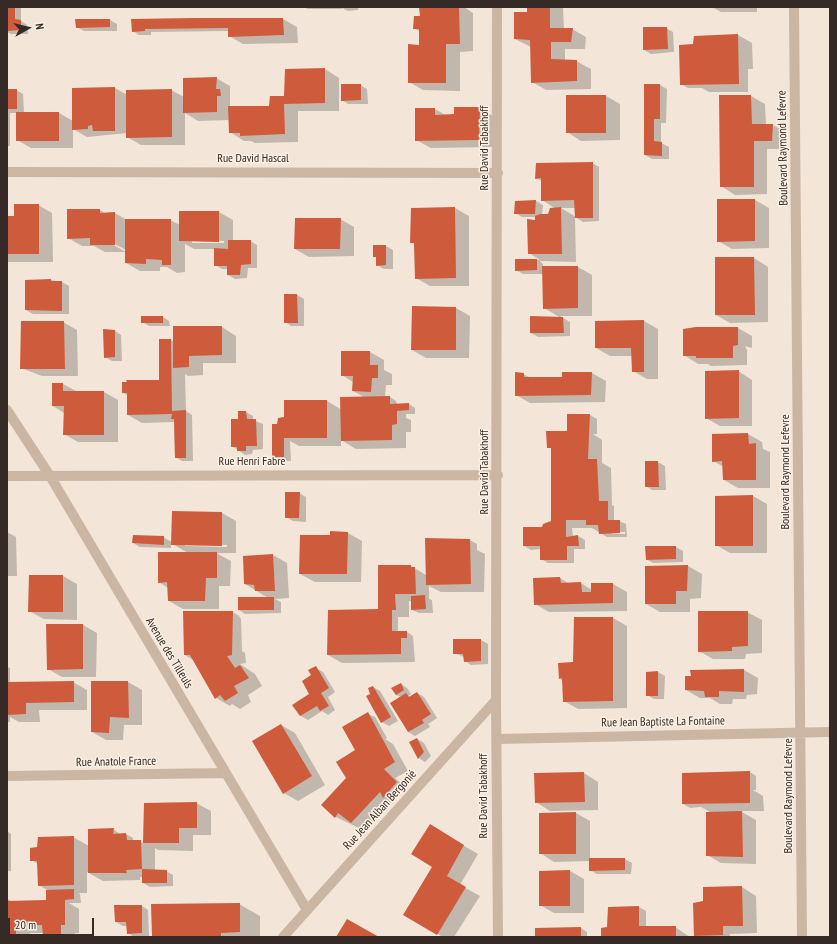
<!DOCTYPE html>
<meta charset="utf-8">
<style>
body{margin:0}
#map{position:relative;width:837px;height:944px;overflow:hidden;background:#f3e5d8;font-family:"PT Sans Narrow",sans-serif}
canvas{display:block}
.frame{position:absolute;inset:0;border:8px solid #362a26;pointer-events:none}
.north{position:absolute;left:8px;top:8px;width:40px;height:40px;-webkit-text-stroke:3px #faf0e4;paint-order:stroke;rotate:82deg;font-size:11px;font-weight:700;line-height:16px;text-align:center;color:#362a26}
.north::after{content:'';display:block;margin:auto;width:14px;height:18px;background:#362a26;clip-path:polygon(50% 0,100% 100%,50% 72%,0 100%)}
.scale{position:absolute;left:8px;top:918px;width:86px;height:18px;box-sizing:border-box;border:2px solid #362a26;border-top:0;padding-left:5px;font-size:12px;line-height:14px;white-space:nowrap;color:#362a26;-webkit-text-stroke:3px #faf0e4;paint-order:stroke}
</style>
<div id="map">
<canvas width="837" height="944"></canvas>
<div class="frame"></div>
<div class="north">N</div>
<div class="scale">20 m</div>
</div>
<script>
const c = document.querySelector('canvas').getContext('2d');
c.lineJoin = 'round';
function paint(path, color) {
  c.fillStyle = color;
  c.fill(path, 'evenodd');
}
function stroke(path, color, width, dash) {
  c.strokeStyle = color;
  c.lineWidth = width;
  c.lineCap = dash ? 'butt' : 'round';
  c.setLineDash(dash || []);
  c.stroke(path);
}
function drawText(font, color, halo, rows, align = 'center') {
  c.font = font + ' "PT Sans Narrow",sans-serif';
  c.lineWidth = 3;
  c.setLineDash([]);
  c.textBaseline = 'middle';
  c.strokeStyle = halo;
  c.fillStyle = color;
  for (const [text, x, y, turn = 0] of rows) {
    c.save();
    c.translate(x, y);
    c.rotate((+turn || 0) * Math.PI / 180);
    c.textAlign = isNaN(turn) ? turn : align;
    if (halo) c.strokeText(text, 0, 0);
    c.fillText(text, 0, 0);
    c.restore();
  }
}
paint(new Path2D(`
 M7 7H21V21L27 25 28 34H11L7 32Z
 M304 7H358V10L348 11 342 8V9H308Z
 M363 7H464L473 13V51L460 52V91L423 90 409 82 420 46V32L414 28 421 17 420 7Z
 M528 7H563L564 29H572L586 37 585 49H565V60L576 61 591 69V89L546 90 532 82 531 47 515 39 528 13Z
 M712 7H757V12H721Z
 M283 19 297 27 298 43 243 44 229 36 228 31 151 32V35H139L133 31 132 20Z
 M76 20H110L117 24V31H84L77 27Z
 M666 28 673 32 674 52 651 54 644 50Z
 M738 35 752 43 753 69H748V92H709L702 88H688L681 84 695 37Z
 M325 69 339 78V111H298V142L255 143 251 141H244L230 132 229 120 198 121 185 113V145H141L127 137V133L87 137 73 129V148H31L17 140V113H10V146H7V90H16L23 94 24 113H59L73 121 115 88 127 95 171 90 184 97 216 78 230 86V107H270Z
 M360 85 367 89 368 104H348L342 100Z
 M660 85 667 89 666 123H661V143L669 147V159H652L645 155Z
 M567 96H606L620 104V140L581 141 567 132Z
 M720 96H751L765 104 766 125H773L787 133 786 149H767V194L735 195 721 186Z
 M479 108 493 116V147L431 148 416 140 435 109 447 116Z
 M592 163 599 167V221L583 222 575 217 576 262 540 261 543 264V267H578L592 275V316H560L570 322V336L538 337 531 333 561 318 544 308 543 274H523L516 270V260H540L529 253 536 217H522L515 213 516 202 536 201 543 205 542 215H549L556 209 542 200V181L536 178ZM561 208H575L576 217Z
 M755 200 769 208V248L732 249 718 241Z
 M38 205 52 213 53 262H7V217H15Z
 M455 208 469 216V286H430L416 278 415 244 411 242 412 209Z
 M100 210 106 214 115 213 127 220H170L180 225 219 212 233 220V241H250L257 245V268H248L247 278 235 279 228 275V269H222L215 265V249H194L185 244V272L177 273 167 267H160V271H140L126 263V250L111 242 110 243 126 252H105L94 246H82L68 238ZM192 240 224 241V243H192Z
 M340 219 354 227V256L309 257 295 249Z
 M374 246H386L393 250V269H384L377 265V258L374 257Z
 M716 258H754L768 267V322L730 323 716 315Z
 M51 280 62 282 69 286V314H33L26 310Z
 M285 295H297L304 299V326H291L285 322Z
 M456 308 470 316 469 358H426L412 350Z
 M163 317 169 321 170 326H149L142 322Z
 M644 321 658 329V379H647L633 371 632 356H610L596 348Z
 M63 322 77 330 78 376H42L21 368Z
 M174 327H222L236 336V363H203V375L188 376 185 374 186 411 192 415 193 461H182L175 457 174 422 142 423 128 415V395L123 393 160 381 171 340 174 342Z
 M738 328 752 336V348L745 346 747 350V365L711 366 708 364H698L684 355Z
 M115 331 121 335 122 361H112L105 357Z
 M342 352H370L384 360V370L392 374V385H386L385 397H390L396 401 397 404H409L415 408V414H406V418L411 420V432H406V448L356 449 341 440V446H299L290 441 291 461H280L273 457 278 425 284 418 327 401 342 410 364 397 353 391V382L342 375Z
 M738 371 752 380V426H720L706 418Z
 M592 373 606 381 605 402 530 403 516 395 523 374 531 378 563 377Z
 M63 384 78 392H104L118 400V442H78L64 434V413L53 406Z
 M239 412H246L253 416V420L263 424V449L253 450 252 454 245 455 232 446 239 419Z
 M590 415 597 419V434H593L602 440V463L611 468 612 505 614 506V521H619L626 524 627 537H607L592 528H572L573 537 578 536 585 540V549H574V563H548L541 559V549L531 550 524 546 552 522V449L548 447ZM612 532H625V534H612Z
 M713 434H748L762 442 763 449 770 452V488H738L724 480V467L713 461Z
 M646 462H658L665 466 666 490H652L646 486Z
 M299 493 306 497V522L293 521 286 517Z
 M753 496 767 504V553H730L716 545Z
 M173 512 222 513 236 521V553H216L231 561 230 586H219V609H183L169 601 168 588 159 582 188 553 171 543V548L140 547 133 543 163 537 172 542ZM185 544 227 545V547L185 546Z
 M7 532 16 537 17 576H7Z
 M331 533H348L362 541 361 582H315L300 574 331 536Z
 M426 539 470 540 477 544V550L485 554 484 592H441L429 586V599L432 600 433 613H419L412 610V601H409V617H398V632H407L413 636 415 662 342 663 328 655 379 610 411 566 426 575Z
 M676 547 683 551V562L653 563 646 559Z
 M273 555 287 563 289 598 275 599 281 602V613L245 614 239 610 268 598 245 584Z
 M688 566 702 574 701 598 690 599V612H660L646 604Z
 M63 576 77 584V620L44 619 29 611Z
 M560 578 568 583H581L592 590V584H613L627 592V611L549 612 535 604Z
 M233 612 239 616 241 619 242 651 245 653 246 663 240 664 255 674 262 686 248 695 251 702 240 709 232 704 230 706 216 698 193 660 185 655Z
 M747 612 762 620V653L746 654 745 659H713L699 651Z
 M575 618H613L627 626V708L578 709 564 701 563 681 560 679 574 663Z
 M83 625 97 633 96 677H62L48 669Z
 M481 640 488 644V664L471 665 465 661 464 657 454 653Z
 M7 667 10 668V683L73 682 87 690V710H39L40 722H19L10 717V722H7Z
 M316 668 323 672 335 692 328 697 335 710 328 715 322 711 308 720 301 716 294 705 310 695 312 676Z
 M744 670 758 678 757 694 747 695 746 699H733L732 704H720L710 698H700L686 690Z
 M658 672 665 676 664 699H654L647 695Z
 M92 682H128L142 690V725H124L123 740H106L92 732Z
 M401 684 407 688 411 694 408 696 411 697 417 693 424 697 437 718 428 724 430 727 415 736 408 732 401 697 396 695Z
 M373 687 380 691 398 721 389 726 382 722 371 694Z
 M368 714 375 717 387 738 385 739 393 744 408 771 395 778 404 786 392 799 393 800 365 831 336 817 323 805 347 778Z
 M281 725 295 733 325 785 298 801 284 793Z
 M417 739 424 743 431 756 425 762 419 758Z
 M750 772 756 776V790H753L763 796 764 811H740L756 820V864L721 863 707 855 710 812 701 807 690 808 683 804Z
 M584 773 598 782V810L550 811 536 802Z
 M196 803 211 811V835H193V851L158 850 155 848V871H166L173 875V886L150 887 143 883V877H140V880L103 881 87 872V893H78L80 894 81 903H69L79 909V933H75V937H46L43 933H30V937H7V899L11 901H50L47 899V890L39 885 38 864 31 860 73 837 89 846 113 829 120 834H126L133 838V841L144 843Z
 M576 813 590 821V859H625L632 863 631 874H597L590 870V861L554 862 540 853Z
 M430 826 478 854 460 885 480 896 454 937H443L404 914 434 867Z
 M7 831 11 834V871H7Z
 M570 871 584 879V913H554L540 905Z
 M742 887 756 896 757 933 730 934V937L695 936 704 902Z
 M239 904 260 916V937H153Z
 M142 906 148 910 149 937H134L128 933 127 926H123L116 922Z
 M639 907 646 911V928L675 927 690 937H602Z
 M581 928 587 932V937H536Z`), '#0003');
paint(new Path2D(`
 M7 7H15V19L21 20V30L7 31Z
 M419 7H459L460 44H446V83H408V44L419 45V29H413L414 16H420Z
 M527 7H550V28H573L571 42H551V59L577 60V81L531 83 530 40 514 39V12H527Z
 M194 18H283L284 35 228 37V28L145 29V31L132 32 131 19Z
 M75 19H110V27L76 28Z
 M643 27H667L668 49 643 50Z
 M738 34 739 84 680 85 679 45 693 44 694 36Z
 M325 68V103L284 104 285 134 240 136V133H229L228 106H269L270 96H284L285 69Z
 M217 77 216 89H220L221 96H217V112L183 113V78Z
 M341 84H361V100L341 101Z
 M644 84H660V119H654V141L662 142V156L644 155Z
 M115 87V131H93L92 125 88 126V129L72 130V88Z
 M7 89H17V109H7Z
 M172 89V137L126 138V90Z
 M566 95H606V133H566Z
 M719 95H751L752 124H773L772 141H754V187H720Z
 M454 107H480L479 140 415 141V108H435V115L454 114Z
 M16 112H59V141H16Z
 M593 162V218H575L574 200 541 201V178L535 179 536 163Z
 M717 199H755V241L717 242Z
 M536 200 535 214H514L515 201Z
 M14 204H39V254H7V216H14Z
 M455 207 456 278 415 279 414 243H410L411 208Z
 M561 207 562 254H528L527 219 535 220V216L540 214H548L550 208Z
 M67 209H100V213L115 212V245H90V238L67 239Z
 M179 211H219V242L179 241Z
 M295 218H341L340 249H294Z
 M125 219H171V265H162V260L146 259V264L125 263Z
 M228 240H251V264L241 265 240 275H227V266H214V248L228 249Z
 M373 245H386V265L376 266V257H373Z
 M715 257H754L755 315H715Z
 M515 259H537V270L515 271Z
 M542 266H578V308L543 309Z
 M51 279V281H62V311L25 310V280Z
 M284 294H297L298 323H284Z
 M412 306 456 307V350H411Z
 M141 316H163V323H141Z
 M530 316 563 317 564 333H530Z
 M644 320V372H632L631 348H595V321Z
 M21 321H64L65 369H20Z
 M173 326H222V355L189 356V367L173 368Z
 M696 327H738V345L733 346V358H696V356H683V329Z
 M103 329 115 330V357L104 358Z
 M159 339H171L172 411 186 410V458H175L174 419H171L172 414 127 415V393H122V382H127L126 380H159Z
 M341 351H370V365H378V378H372L371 392 352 391 353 376H341Z
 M739 370V418L705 419V371Z
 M515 372 524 373V377H562V372H592L591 395 515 396Z
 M52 383H63V391H104V435H63L64 406H52Z
 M390 396V404L409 403V410L397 411V424L392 425V440L341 441 340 397Z
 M284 400H327V438H284V457H272V424H277L278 418 284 417Z
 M238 411H246L247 419H256L257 446H246V451H237V447H231V419H238Z
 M567 414H590L588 459H597L599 501H608V520H620V533L599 534 598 525H586V520H566V537L578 535 579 546H567V560H540V546H523V527H542L543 524 551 521V448H547L546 431H567Z
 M748 433 749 444 756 443V480H723L722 461 712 462V434Z
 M645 461H658L659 487H645Z
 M285 492H300L299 518H285Z
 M753 495V546H715V496Z
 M172 511 222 512V546L171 545Z
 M330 531 348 532 347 574H299L300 535H330Z
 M133 535 164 536V545L132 543Z
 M425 538 470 539 471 584 426 585Z
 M645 546H676V559L646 560Z
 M158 552H217V578H206L205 601H168L167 582 158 583Z
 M273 554 275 591H255L254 585 244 584 243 556Z
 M378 565H411V567H415L416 594H395L396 610H392V631H407V638H401V654L327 655 328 610 378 609Z
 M688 565 687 591H676V604H645V566Z
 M29 575H63V612H28Z
 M560 577 561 583 581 582 582 592H591V583H613V603L534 605 533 578Z
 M425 595 426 609 411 610V596Z
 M238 597H274V610H238Z
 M183 611H233L232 655 227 656 235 668 240 665 249 678 234 686 238 693 225 701 220 695 215 699 190 655H184Z
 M698 611H748V646L732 647V651L698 652Z
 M574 617H613V701L563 702 562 678 559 679 558 663 573 662Z
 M46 624H83V669L47 670Z
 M453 639H481V661L464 662 463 654H453Z
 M316 666 329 688 321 693 329 706 320 711 317 706 300 716 292 705 309 694 302 681 311 675 308 670Z
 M744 669V692L719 691V697H705L704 691 685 690V676H691L690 670Z
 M658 671V696H646V672Z
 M74 681V702L26 703V714L7 715V682Z
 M91 681H128L129 718 110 717 109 733 91 732Z
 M401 683 404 690 396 695 391 688Z
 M373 686 391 717 381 723 366 696 370 694 368 688Z
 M417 692 431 714 422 720 424 723 408 732 390 703 406 693 409 697Z
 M368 712 395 762 384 769 397 782 383 798 380 792 351 823 338 813 335 818 321 805 346 778 336 762 355 750 342 727Z
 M281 724 312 776 283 794 252 741Z
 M417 738 424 752 418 759 409 742Z
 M750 771V803L682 804V773Z
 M584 772 585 802 535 803 534 773Z
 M197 802V828H179V843H143L144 803Z
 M742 811 743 857 706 856V812Z
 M576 812V854H539V813Z
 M430 824 464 845 447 876 466 887 437 935 403 915 432 867 411 854Z
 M114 828 113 834 126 833 127 840H141L142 869 167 870V883H142V869L126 870 127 873H88V829Z
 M74 836V885L38 886 37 861H30V848L37 847 38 837Z
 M589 858H625V870L589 871Z
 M570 870V906H539V871Z
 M742 886 743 926H723V935L694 936 693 903 703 901V887Z
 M74 889V899L65 900V925H61V937L43 936 42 925 16 926V935L7 936V901L46 900V890Z
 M240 903V932L221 933V937H152L151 904Z
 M114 905H142V933L127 934 126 922H115Z
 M639 906V926H676V937H601V928L607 927 608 907Z
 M347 919 379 937H336Z
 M581 927V937H535V928Z`), '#ce5b3b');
stroke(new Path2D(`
 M497 7 496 700 498 937
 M794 7 802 937
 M7 172 498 173
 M7 410 50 476 307 910
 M7 476 498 475
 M497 739 830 732
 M7 776 226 773
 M283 937 496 700`), '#cbb5a3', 10);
drawText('12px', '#362a26', '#faf0e4', [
 ["Rue David Tabakhoff",485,148,-90],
 ["Boulevard Raymond Lefevre",783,148,-91],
 ["Rue David Hascal",253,159],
 ["Rue Henri Fabre",252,462],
 ["Rue David Tabakhoff",485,472,-90],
 ["Boulevard Raymond Lefevre",786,472,-90],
 ["Avenue des Tilleuls",169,653,59],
 ["Rue Jean Baptiste La Fontaine",663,722,-1],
 ["Rue Anatole France",116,762,-1],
 ["Rue David Tabakhoff",484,796,-90],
 ["Boulevard Raymond Lefevre",789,796,-90],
 ["Rue Jean Alban Bergonié",380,810,-48]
]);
</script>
